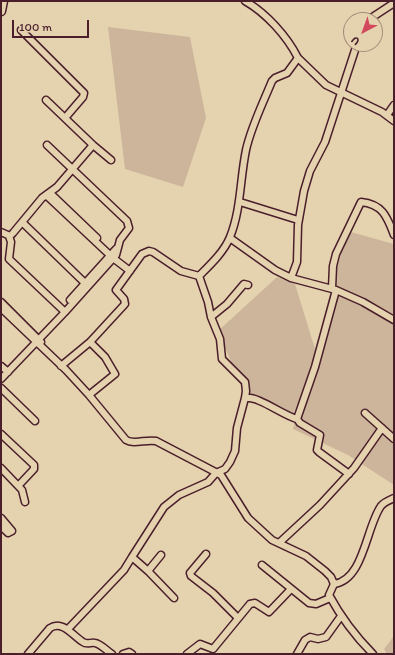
<!DOCTYPE html>
<style>
body{margin:0}
#map{position:relative;width:395px;height:655px;overflow:hidden;background:#e5d3b0;font-family:Itim,sans-serif}
canvas{display:block}
.frame{position:absolute;inset:0;border:2px solid #4a1f2b;pointer-events:none}
.north{position:absolute;left:343px;top:12px;width:40px;height:40px;box-sizing:border-box;background:#e5d3b0;border:1px solid #a78b7b;border-radius:50%;rotate:221deg;font-size:11px;font-weight:700;line-height:16px;text-align:center;color:#4a1f2b}
.north::after{content:'';display:block;margin:auto;width:14px;height:18px;background:#d1495b;clip-path:polygon(50% 0,100% 100%,50% 72%,0 100%)}
.scale{position:absolute;left:12px;top:20px;width:77px;height:18px;box-sizing:border-box;border:2px solid #4a1f2b;border-top:0;padding-left:5px;font-size:12px;line-height:14px;white-space:nowrap;color:#4a1f2b;-webkit-text-stroke:3px #e5d3b0;paint-order:stroke}
</style>
<div id="map">
<canvas width="395" height="655"></canvas>
<div class="frame"></div>
<div class="north">U</div>
<div class="scale">100 m</div>
</div>
<script>
const c = document.querySelector('canvas').getContext('2d');
c.lineJoin = 'round';
function paint(path, color) {
  c.fillStyle = color;
  c.fill(path, 'evenodd');
}
function stroke(path, color, width, dash) {
  c.strokeStyle = color;
  c.lineWidth = width;
  c.lineCap = dash ? 'butt' : 'round';
  c.setLineDash(dash || []);
  c.stroke(path);
}
paint(new Path2D(`
 M108 27 190 37 206 118 183 187 125 169Z
 M347 231 394 244V485L348 455 293 429 302 395 293 414 246 397 218 331 277 277 295 284 315 349Z
 M394 636V654H387L384 649Z`), '#ccb59a');
const street = new Path2D(`
 M368 20 394 3
 M21 30 84 93 83 97 65 118
 M298 58 326 85 382 112 394 121
 M387 115 394 105
 M93 145 111 160
 M50 193 97 238
 M46 195 113 258 130 271
 M240 202 298 220
 M23 223 87 285
 M1 232 10 236 13 233 42 198 57 187 93 145 46 100
 M9 236 11 242 9 259 65 312
 M230 238 275 270 291 278 336 290 363 302 394 320
 M199 276 208 302 211 317 220 339 222 359 245 382 246 391 245 398
 M291 278 297 262 298 225 304 191 310 171 325 142 357 44
 M332 288 333 266 336 254 361 202C382 204 387 216 394 235
 M336 290 315 367 297 419 300 423 320 435 317 450 319 452 349 474
 M70 300 116 249
 M1 302 41 342
 M1 308 66 370 89 395 126 440C134 445 146 439 156 441L221 475 248 518 272 540 306 556 325 571 331 577 334 584 329 595C342 619 354 635 373 654
 M211 317 227 304 244 284 248 285
 M1 366 8 372
 M61 366 90 342 125 304 124 299 116 290 142 254 149 251 153 252 181 271 199 276C210 265 224 252 230 237 241 210 240 179 246 150 251 127 263 103 272 81L275 78 287 73 298 58C287 36 266 13 245 1
 M1 379 65 312 116 255 120 240 129 228 127 221 47 145
 M1 388 35 421
 M89 395 115 374 105 357 90 342
 M365 413 394 439
 M1 434 34 465V469L19 485
 M1 468 22 490 25 502
 M1 518 12 531 8 533 1 526
 M279 543 320 505 354 468 382 428
 M206 554 190 573 191 576 213 593 238 618
 M161 555 148 571 132 557 164 507 179 495 208 482 216 473 225 469 230 462 235 451 237 428 245 398C259 396 282 415 297 419
 M262 565 309 603 316 604 330 598 329 595
 M148 571 174 598
 M334 584C364 580 366 527 381 506 384 502 390 500 394 498
 M68 629 124 570 132 557
 M28 654 50 628C63 620 73 636 83 642 87 645 91 642 95 643 101 644 107 651 112 654
 M123 654 129 652 132 654
 M187 654 200 644 213 649 250 604 255 603 269 612 291 589
 M297 654 305 640 310 637 318 639 326 637 341 616`);
const secondary = new Path2D(`
 M1 11 3 1`);
stroke(street, '#4a1f2b', 9);
stroke(secondary, '#4a1f2b', 11);
stroke(street, '#e5d3b0', 6);
stroke(secondary, '#e5d3b0', 8);
</script>
